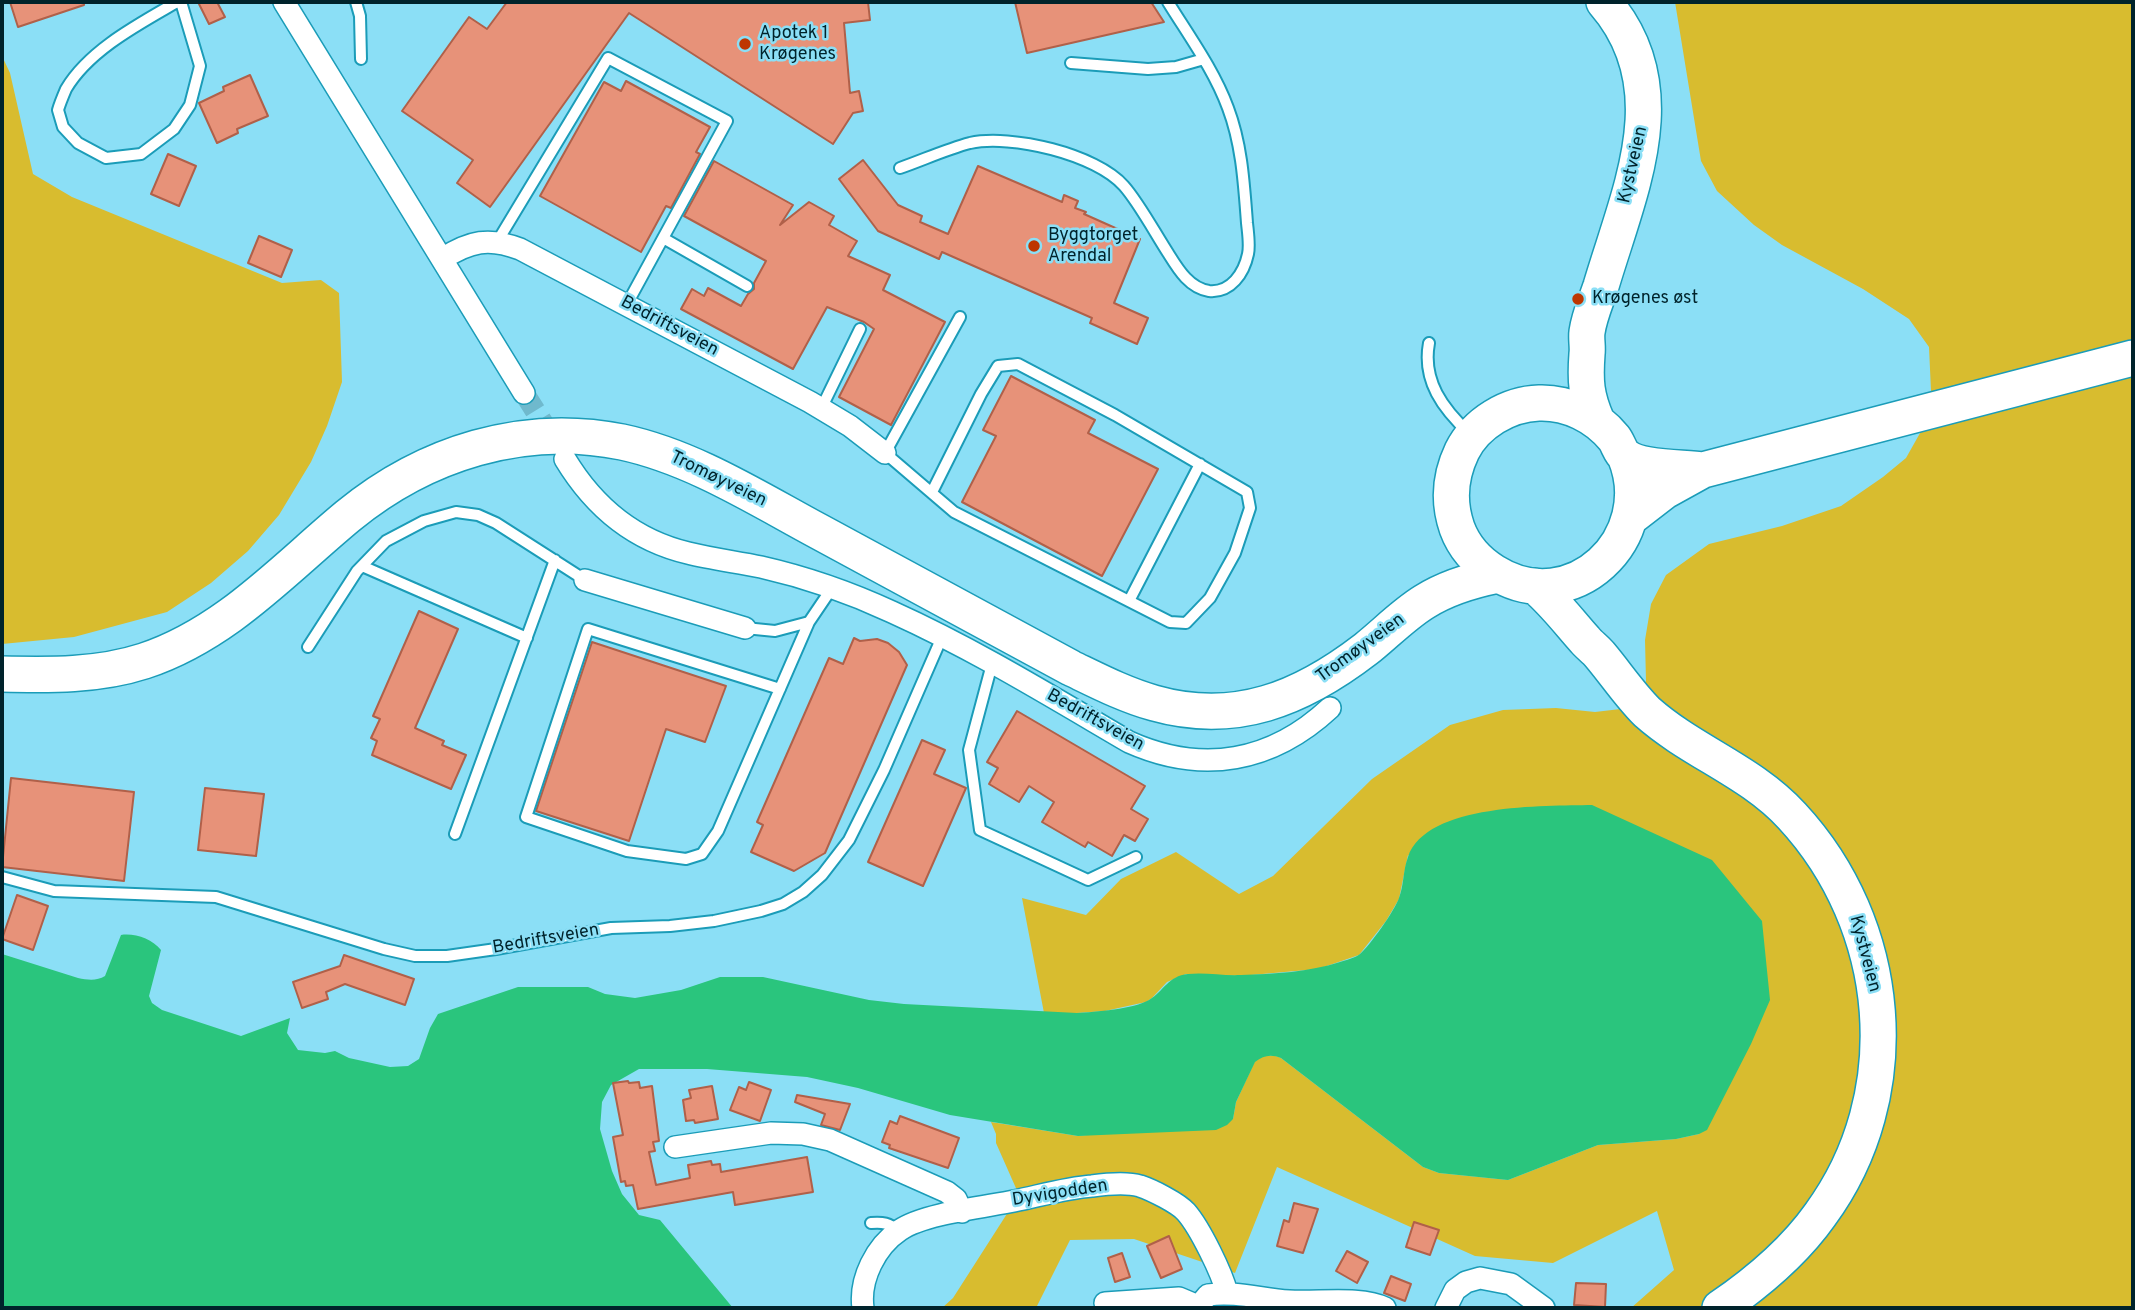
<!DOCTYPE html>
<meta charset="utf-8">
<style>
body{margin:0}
#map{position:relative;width:2135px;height:1310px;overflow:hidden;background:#8bdff6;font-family:Overpass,sans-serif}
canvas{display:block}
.frame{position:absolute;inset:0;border:4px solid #00232b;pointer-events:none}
</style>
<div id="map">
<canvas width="2135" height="1310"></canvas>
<div class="frame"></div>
</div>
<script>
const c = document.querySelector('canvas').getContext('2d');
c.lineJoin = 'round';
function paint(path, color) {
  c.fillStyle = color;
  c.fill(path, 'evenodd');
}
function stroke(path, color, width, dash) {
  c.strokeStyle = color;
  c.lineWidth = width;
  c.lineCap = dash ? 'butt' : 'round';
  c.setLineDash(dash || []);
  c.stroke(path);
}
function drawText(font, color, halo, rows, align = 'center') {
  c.font = font + ' Overpass,sans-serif';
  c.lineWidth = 5;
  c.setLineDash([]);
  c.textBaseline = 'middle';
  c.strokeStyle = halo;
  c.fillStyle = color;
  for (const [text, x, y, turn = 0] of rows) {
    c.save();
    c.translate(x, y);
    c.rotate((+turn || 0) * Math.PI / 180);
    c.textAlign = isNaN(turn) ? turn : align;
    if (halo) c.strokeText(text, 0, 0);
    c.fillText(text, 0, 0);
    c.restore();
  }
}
paint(new Path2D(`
 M1675 2H2133V1308H1631L1674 1270 1657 1211 1553 1263 1475 1256 1277 1167 1235 1273 1134 1239 1070 1240 1036 1308H942L953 1298 1019 1195 996 1143V1134L991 1122 1078 1136 1233 1119 1236 1102 1255 1061C1264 1055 1271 1054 1281 1058L1423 1167 1439 1173 1508 1180 1598 1145 1676 1139 1699 1134 1408 855 1399 899 1386 921 1359 955 1318 969 1240 976 1186 974 1167 982 1152 998 1146 1002 1105 1011 1077 1013H1044L1022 898 1086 915 1121 879 1176 852 1239 894 1273 876 1372 779 1450 725 1503 710 1556 708 1595 712 1629 708 1646 681 1645 640 1651 604 1666 575 1709 544 1782 526 1841 506 1883 477 1906 458 1924 426 1931 391 1929 347 1909 319 1863 289 1782 245 1754 225 1717 191 1701 161Z
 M2 56 10 73 33 174 72 197 282 283 321 280 339 293 342 382 327 426 311 462 279 515 248 551 211 583 167 612 74 637 2 644Z`), '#d8bc2f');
paint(new Path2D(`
 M1592 805 1712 860 1762 921 1770 1000 1751 1044 1707 1130 1699 1134 1676 1139 1598 1145 1508 1180 1439 1173 1423 1167 1281 1058C1271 1054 1264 1055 1255 1062L1236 1102 1233 1119 1227 1125 1216 1130 1078 1136 950 1115 858 1088 807 1077 707 1069H639L611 1085 602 1102 600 1129 612 1171 622 1194 639 1215 660 1220 733 1308H2V954L78 978C88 980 97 981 105 976L121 935C135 933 152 939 161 950L149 996 152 1003 162 1010 241 1036 290 1018 287 1033 298 1050 325 1053 335 1051 349 1058 390 1067 408 1066 419 1059 430 1028 438 1014 518 987H588L605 994 635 998 681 990 720 977H763L869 1000 904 1004 1077 1013C1095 1012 1134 1009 1149 1000 1164 991 1168 976 1188 974 1205 972 1223 976 1241 975 1274 974 1309 972 1340 962 1346 960 1355 958 1360 954 1369 947 1395 910 1399 898 1404 885 1403 870 1408 857 1426 803 1545 806 1592 805Z`), '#2ac57d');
const building = new Path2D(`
 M10 2H84V5L18 27Z
 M198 2H217L225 17 209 24Z
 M507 2H868L870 20 844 23 850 93 859 91 863 111 853 113 833 144 629 13 490 207 457 183 473 160 402 111 469 17 487 29Z
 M1015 2H1151L1164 22 1027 53Z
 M250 75 268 116 237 129 238 133 217 143 199 103 224 91 223 87Z
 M626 81 710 127 696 152 700 154 671 208 666 206 641 252 540 196 604 82 621 91Z
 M168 154 196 166 179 206 151 194Z
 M863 160 898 205 922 216 920 222 948 234 978 166 1062 202 1064 195 1078 201 1075 208 1086 212 1084 214 1140 239 1114 303 1148 318 1137 344 1090 323 1092 318 942 252 939 259 878 231 839 179Z
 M714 161 793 205 780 225 809 202 834 216 829 225 857 241 848 256 890 275 883 290 945 322 891 425 839 397 874 329 864 322 827 307 793 369 681 309 692 289 704 296 708 288 741 306 748 294 754 289V283L766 261 684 216Z
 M259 236 292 250 281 277 248 263Z
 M1011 376 1095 420 1088 433 1158 469 1102 576 962 502 996 436 983 430Z
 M419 611 458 629 415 728 444 741 442 745 466 755 451 789 372 755 377 741 371 738 380 719 373 716Z
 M854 638 860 641 877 639 888 643 899 652 907 665 825 853 794 871 751 852 763 825 757 822 829 658 843 664Z
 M592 642 726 686 705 742 666 729 629 841 536 811Z
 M1017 711 1145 786 1131 809 1148 819 1135 841 1124 835 1112 856 1088 842 1085 847 1042 822 1054 802 1029 786 1019 802 989 784 998 768 987 762Z
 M922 740 945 750 934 774 966 788 923 886 868 862Z
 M11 778 134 792 124 881 2 867Z
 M205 788 264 794 256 856 198 850Z
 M17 895 48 906 33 950 2 939Z
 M344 955 414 979 405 1005 345 984 326 992 328 999 302 1008 293 982 340 966Z
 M628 1081 629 1083 639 1082 640 1088 652 1086 659 1141 653 1142 655 1151 649 1152 656 1185 690 1178 688 1165 711 1161 712 1165 720 1164 721 1172 807 1157 813 1192 735 1205 733 1192 638 1209 633 1185 626 1186 625 1181 621 1182 613 1137 623 1135 613 1083Z
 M749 1082 771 1090 760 1121 730 1110 739 1087 746 1090Z
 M712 1086 718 1119 695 1123 694 1120 686 1121 683 1100 691 1098 689 1090Z
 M797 1095 850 1104 840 1130 821 1125 825 1114 795 1102Z
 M900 1116 959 1138 948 1168 889 1148 890 1145 882 1142 890 1121 897 1124Z
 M1294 1203 1318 1209 1303 1253 1277 1246 1284 1220 1289 1222Z
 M1414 1222 1439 1230 1430 1255 1406 1247Z
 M1169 1236 1182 1269 1161 1278 1147 1246Z
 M1347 1251 1368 1262 1357 1283 1336 1271Z
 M1122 1253 1130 1277 1115 1282 1108 1258Z
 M1391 1276 1411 1284 1405 1301 1384 1293Z
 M1576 1283 1606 1284 1605 1307 1574 1305Z`);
paint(building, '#e79279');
stroke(building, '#b06049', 2);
stroke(new Path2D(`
 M524 393 555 442`), '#6fb9cd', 21, [21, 10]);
const service = new Path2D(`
 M177 2C139 24 89 50 66 89 63 96 60 103 58 110L63 127 78 143 106 158 141 154 174 129 190 105 200 66 181 2
 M356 2 360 16 361 59
 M1071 63 1148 69 1176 67 1204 59
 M900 168C923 160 947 149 970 143 1011 134 1096 154 1124 186 1139 203 1155 233 1168 253 1178 269 1189 288 1209 291 1231 293 1244 273 1248 254 1250 245 1248 233 1247 223 1244 184 1242 145 1228 108 1214 70 1189 36 1168 2
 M663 238 747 286
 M497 242 608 58 727 121 627 304
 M1429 343C1422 381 1443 409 1470 434
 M821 409 860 329
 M932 492 981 394 998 366 1018 364 1115 415 1247 492 1250 508 1235 553 1210 598 1186 623 1170 622 954 512 885 453 960 317
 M362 566 527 638
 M1129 601 1200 464
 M745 628 775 631 809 622 832 588
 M308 647 357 571 386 541 424 521 456 512 478 515 496 523 585 580
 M992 664 969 750 980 830 1088 880 1136 857
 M780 689 588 629 526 817 627 851 686 859 702 854 718 831 809 622
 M455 834 555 560
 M2 877 54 891 216 897 384 949 415 956H447L496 949 611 928 670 926 714 921 761 911 783 904 803 892 822 875 849 840 884 770 942 637
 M871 1223C883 1222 889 1223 898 1231`);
const minor = new Path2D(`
 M284 2 524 393
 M442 259C470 241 489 237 520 249L810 402 850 426 885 453
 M565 459C594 507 633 540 688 553 712 559 737 562 761 567 805 577 851 593 892 612 974 649 1052 697 1129 742 1203 775 1272 762 1330 708
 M585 580 745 628
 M675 1147 771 1133 803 1134 830 1140 947 1192 956 1199 962 1212
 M1105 1303 1179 1298 1198 1306
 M863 1308C859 1279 876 1246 900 1230 923 1214 984 1207 1014 1201 1039 1196 1066 1188 1092 1186 1107 1184 1126 1182 1140 1186 1152 1190 1178 1203 1186 1212 1200 1228 1222 1273 1227 1293
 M1197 1308 1208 1295C1235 1291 1261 1299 1289 1301 1317 1303 1361 1296 1385 1308
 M1446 1308 1455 1290 1466 1282 1480 1278 1511 1284 1544 1308`);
const primary = new Path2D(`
 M1597 421C1586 396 1585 381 1587 354 1588 347 1586 339 1587 332 1589 317 1596 301 1601 286 1629 191 1679 88 1604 2
 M1625 456C1659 538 1572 621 1494 572 1478 562 1464 547 1457 528 1448 502 1450 476 1462 451 1476 423 1508 404 1539 403 1568 402 1596 416 1614 438 1618 443 1620 452 1625 456 1640 469 1683 467 1703 470
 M1630 518 1665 491 1703 470 2133 358
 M1535 586C1554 602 1568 621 1585 640 1589 645 1595 649 1600 655 1616 674 1629 694 1647 712 1692 752 1751 771 1792 816 1893 925 1909 1094 1820 1215 1793 1253 1758 1282 1720 1308
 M2 674C50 675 98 676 144 661 226 634 284 569 348 516 425 453 523 422 622 442 692 457 755 497 818 531 902 576 986 622 1071 668 1098 681 1125 695 1154 703 1235 726 1301 699 1366 649 1385 634 1403 615 1424 602 1446 588 1473 580 1498 575`);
stroke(service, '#1b9cb8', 14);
stroke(minor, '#1b9cb8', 24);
stroke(primary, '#1b9cb8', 38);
stroke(service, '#fff', 10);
stroke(minor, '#fff', 21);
stroke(primary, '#fff', 35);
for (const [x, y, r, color] of [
 [745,44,7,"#be3600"],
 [1034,246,7,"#be3600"],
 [1578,299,7,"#be3600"]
]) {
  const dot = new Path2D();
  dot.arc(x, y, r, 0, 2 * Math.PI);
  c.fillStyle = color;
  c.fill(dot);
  stroke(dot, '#8bdff6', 2.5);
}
drawText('18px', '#00232b', '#8bdff6', [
 ["Apotek 1",759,34],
 ["Krøgenes",759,55],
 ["Byggtorget",1048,236],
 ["Arendal",1048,257],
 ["Krøgenes øst",1592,299]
], 'left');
drawText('18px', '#00232b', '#8bdff6', [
 ["Kystveien",1634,165,-77],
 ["Bedriftsveien",669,327,28],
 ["Tromøyveien",718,480,26],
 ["Tromøyveien",1361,649,-36],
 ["Bedriftsveien",1095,721,29],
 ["Bedriftsveien",546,940,-10],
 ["Kystveien",1864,954,75],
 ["Dyvigodden",1060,1194,-9]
]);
</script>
